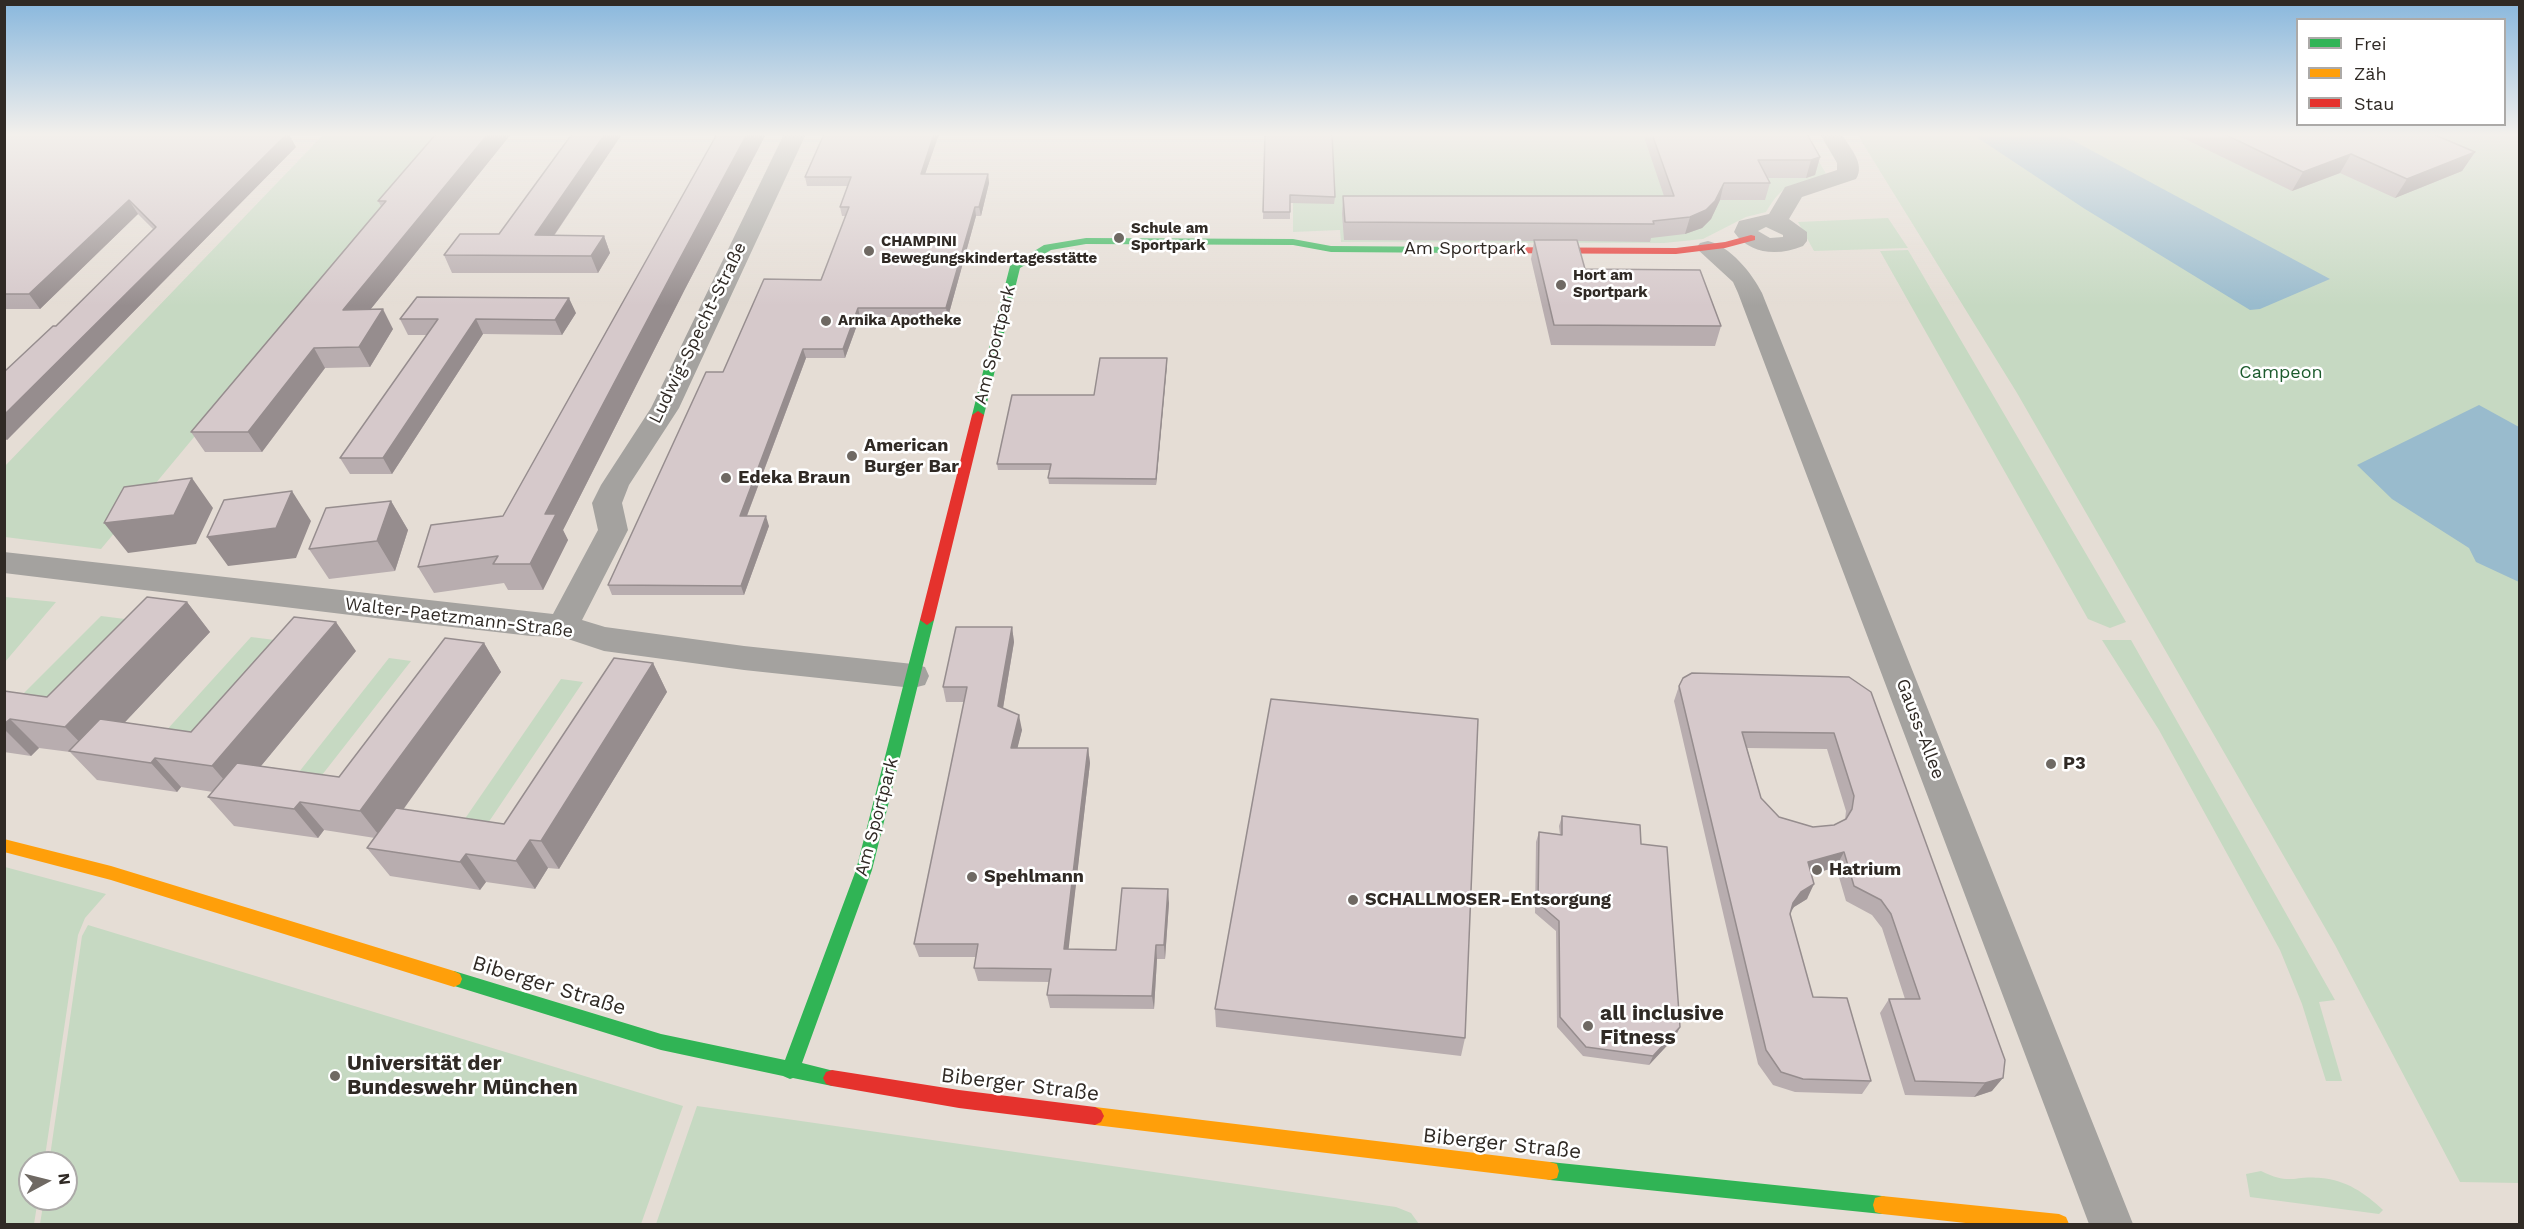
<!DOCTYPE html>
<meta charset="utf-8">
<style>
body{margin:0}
#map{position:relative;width:2524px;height:1229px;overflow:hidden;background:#e5ddd5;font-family:"Work Sans",sans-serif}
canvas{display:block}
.frame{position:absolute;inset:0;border:6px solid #302a25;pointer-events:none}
.legend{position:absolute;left:2296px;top:18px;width:210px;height:108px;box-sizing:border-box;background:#fff;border:2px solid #acaaa8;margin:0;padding:8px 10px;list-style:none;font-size:18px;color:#302a25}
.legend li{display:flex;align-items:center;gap:12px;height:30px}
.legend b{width:30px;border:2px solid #acaaa8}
.north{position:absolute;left:18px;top:1151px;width:60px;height:60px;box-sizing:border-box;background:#fff;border:2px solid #acaaa8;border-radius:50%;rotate:83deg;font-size:16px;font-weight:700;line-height:24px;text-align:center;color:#302a25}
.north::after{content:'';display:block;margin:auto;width:21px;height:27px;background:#6f6963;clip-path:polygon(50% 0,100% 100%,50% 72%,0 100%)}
</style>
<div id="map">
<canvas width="2524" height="1229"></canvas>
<div class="frame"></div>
<ul class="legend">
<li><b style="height:8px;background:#30b455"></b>Frei</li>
<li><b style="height:8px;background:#ff9f0a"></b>Zäh</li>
<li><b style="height:8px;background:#e5322d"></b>Stau</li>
</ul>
<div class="north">N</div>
</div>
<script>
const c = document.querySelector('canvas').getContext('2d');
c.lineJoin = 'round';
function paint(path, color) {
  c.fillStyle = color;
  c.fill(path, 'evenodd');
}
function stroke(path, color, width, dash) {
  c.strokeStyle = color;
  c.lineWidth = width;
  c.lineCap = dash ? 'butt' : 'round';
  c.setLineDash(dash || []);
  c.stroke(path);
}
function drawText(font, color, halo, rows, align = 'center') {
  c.font = font + ' "Work Sans",sans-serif';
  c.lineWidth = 5;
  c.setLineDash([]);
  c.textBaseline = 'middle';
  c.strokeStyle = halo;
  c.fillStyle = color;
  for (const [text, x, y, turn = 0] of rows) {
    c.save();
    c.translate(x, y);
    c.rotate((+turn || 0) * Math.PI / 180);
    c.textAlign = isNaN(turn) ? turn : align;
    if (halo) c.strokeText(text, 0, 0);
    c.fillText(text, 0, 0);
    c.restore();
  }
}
paint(new Path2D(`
 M324 134H446L101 549 5 537 4 467Z
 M1303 134H1803L1828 177C1793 185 1785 180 1766 212L1746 217 1703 239 1664 243 1341 242 1340 230 1293 232V194Z
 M1857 134H2519V1183L2460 1182 2335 945 2017 393Z
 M1888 218 1908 248 1814 251 1798 222Z
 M1908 250 2126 622 2110 628 2088 619 1880 251Z
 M5 597 56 602 5 662 4 597Z
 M101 616 125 619 43 702 18 699Z
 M251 637 275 640 189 737 164 733Z
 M2102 640H2131L2335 1000 2319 1002 2342 1081H2326L2302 1004 2280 950 2159 730Z
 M389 658 411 661 322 775 299 772Z
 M561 679 583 682 486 826 462 823Z
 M5 867 106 894 85 918 78 935 44 1163H30V1199H38L34 1224H5Z
 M88 925 683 1106 641 1224H40L44 1199H66V1163H49L82 936Z
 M697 1106 1396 1207 1411 1213 1419 1224H656Z
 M2261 1171C2292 1186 2292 1175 2321 1178 2346 1180 2365 1193 2383 1210L2379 1214 2250 1197 2246 1174Z`), '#c6d9c2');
paint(new Path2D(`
 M1972 134H2061L2330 279 2260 309 2250 310 2085 209Z
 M2479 405 2519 427V582L2476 562 2469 548 2392 499 2357 465Z`), '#99bbcd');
paint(new Path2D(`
 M784 134H806L679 408 629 485 622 503 628 530 582 620 605 627 744 646 913 664 925 667 929 676 925 685 913 688 744 670 604 651 562 637 531 636 400 621 4 573V552L553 614 598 530 592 503 601 485 651 408Z
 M1820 134H1842C1849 147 1866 164 1856 179L1802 197 1789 219 1807 232V241L1803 246C1779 256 1750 255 1734 232L1739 221 1769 214 1785 187 1837 170V163ZM1766 227 1783 235V237L1770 238 1758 231Z
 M1708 241C1730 246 1752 273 1762 293L2133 1224H2089L1738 293 1733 282 1696 248 1700 243Z`), '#a4a29f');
paint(new Path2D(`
 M1086 238 1293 239 1331 246 1468 247 1473 250 1468 253 1331 252 1293 245 1086 244 1051 250 1020 268 984 415 978 419 974 418 972 415 1010 266 1044 245Z
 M927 615 934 620 872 870 802 1063 838 1072 841 1078 838 1084 832 1086 793 1078 790 1079 783 1076 661 1050 448 984 446 979 448 974 454 971 661 1034 785 1060 856 870 920 620Z
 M1550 1162 1882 1196 1889 1198 1891 1205 1889 1212 1882 1214 1550 1180 1543 1178 1541 1171 1543 1164Z`), '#30b455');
paint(new Path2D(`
 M4 839 111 866 454 971 460 974 462 979 460 984 454 987 111 880 4 852Z
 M1095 1107 1550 1162 1557 1164 1559 1171 1557 1178 1550 1180 1095 1125 1089 1122 1086 1116 1089 1110Z
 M1882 1196 2059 1214 2066 1217 2069 1224H1975L1882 1214 1875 1212 1873 1205 1875 1198Z`), '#ff9f0a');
paint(new Path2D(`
 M1751 235 1755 236V240L1725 248 1676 254 1468 253 1463 250 1468 247 1676 248 1725 242Z
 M978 411 984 415 934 620 927 625 920 620 972 415Z
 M832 1070 959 1090 1095 1107 1101 1110 1104 1116 1101 1122 1095 1125 959 1108 832 1086 826 1084 823 1078 826 1072Z`), '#e5322d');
paint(new Path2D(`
 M4 134 296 147 7 440H4V372L56 326 153 229 138 214 40 309H4Z
 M436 134H511L370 310 393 329 370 367 325 368 262 452H205L191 432 381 206 378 201Z
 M622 134 554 236H604L610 253 598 273H452L444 255 499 234Z
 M717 134H766L685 289 563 530 568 540 543 590H508L504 583 434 593 418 567 503 516Z
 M939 134 925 174H988L989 183 981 216H976L948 317H860L845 358H806L747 516 769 526 744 595H612L608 585 723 372 821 280 846 216H842L840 207 848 186H807L805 177Z
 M1265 134 1335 197 1334 204 1290 203V219H1263Z
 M1643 134H1807L1820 157 1815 175 1806 178H1767L1770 183 1765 200H1720L1711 219 1702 228 1685 234 1651 238 1650 242 1577 241 1585 269 1721 326 1715 346 1551 345 1531 259 1534 241 1344 240 1342 214 1343 196H1664Z
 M2181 134H2433L2475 152 2462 171 2395 198 2340 173 2292 191 2179 136Z
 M576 313 562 335 483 334 392 474H350L340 458 427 335H408L400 319Z
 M1167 364 1156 485 1049 484 1048 478 1050 470H998L997 464 1094 395Z
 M391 501 408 530 395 571 329 579 309 549Z
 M187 602 210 632 124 723 191 732 356 651 261 766 339 777 484 643 501 672 403 810 504 824 653 663 667 692 559 869 548 868 535 889 486 882 480 890 390 876 367 848 375 838 324 830 318 838 234 826 208 797 213 792 181 787 177 792 97 780 70 752 39 748 31 756 4 752V691L47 697Z
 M1012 627 1014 642 1003 708 1022 730 1017 748H1088L1090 763 1068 950H1116L1169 903 1165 959H1157L1154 1009 1050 1008 1047 995 1049 982 978 981 974 968 976 957H919L914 944 964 702H946L943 687Z
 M1849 677 1992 1091 1974 1097 1905 1095 1880 1013 1889 999H1905L1882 928 1872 915 1846 901 1836 867 1812 874 1807 899 1794 907 1790 914 1813 997 1871 1081 1862 1094 1795 1092 1773 1085 1758 1064 1674 701 1679 686ZM1747 748 1827 749 1846 811 1845 820 1834 825 1813 827 1779 817 1761 798Z
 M1562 816 1641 844 1680 1027 1675 1037 1649 1065 1583 1056 1557 1027 1556 931 1535 913 1536 842 1539 832 1560 835 1559 826Z
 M1215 1009 1465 1038 1461 1056 1216 1027Z`), '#b8adaf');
paint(new Path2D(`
 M287 134H289L296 147 7 440 4 436V415Z
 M488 134H511L354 330 343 310Z
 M605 134H622L542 253 535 235Z
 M747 134H766L685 289 563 530 568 540 543 590 530 564 545 514 677 264Z
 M934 134H939L922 183 921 174Z
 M2475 152 2462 171 2395 198 2407 179Z
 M2351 154 2340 173 2292 191 2303 172Z
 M1820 157 1815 175 1806 178 1811 160Z
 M988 174 989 183 981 216 979 207Z
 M1724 183 1720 200 1711 219 1702 228 1685 234 1690 217Z
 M129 200 138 214 40 309 29 294Z
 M975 207 976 216 948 317 946 308Z
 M604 236 610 253 598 273 591 256Z
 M569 298 576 313 562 335 555 320Z
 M858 308 860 317 845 358 843 349Z
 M383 309 393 329 370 367 359 347Z
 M476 319 483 334 392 474 383 458Z
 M314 348 325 368 262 452 248 432Z
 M803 349 806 358 743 526 740 516Z
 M1167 358V364L1156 485V479Z
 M192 478 213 508 196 544 128 553 104 523Z
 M292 491 311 521 296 558 228 566 207 537Z
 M391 501 408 530 395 571 377 541Z
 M766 516 769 526 744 595 741 586Z
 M187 602 210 632 94 755H92L65 727Z
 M336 622 356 651 237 795 212 766Z
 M1012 627 1014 642 1001 720 998 706Z
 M484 643 501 672 382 839 360 811Z
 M653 663 667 692 559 869 541 841Z
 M1019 715 1022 730 1014 762 1011 748Z
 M10 719 39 748 31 756 4 729V724Z
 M1088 748 1090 763 1067 963 1064 949Z
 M155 758 181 787 177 792 151 763Z
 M300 802 324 830 318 838 294 809Z
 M530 840 548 868 535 889 516 861Z
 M1844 852 1836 867 1801 878 1808 862Z
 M466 854 486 882 480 890 460 862Z
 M1814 884 1807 899 1794 907 1786 918 1793 903 1801 892Z
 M1168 889 1169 903 1165 959 1164 945Z
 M1156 945 1157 959 1154 1009 1152 996Z
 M1680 1027 1675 1037 1649 1065 1653 1056Z
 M2003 1078 1992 1091 1974 1097 1985 1083Z`), '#968d8e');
const building = new Path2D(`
 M4 134H287L4 415V372L53 326H56L156 227 129 200 29 294H4Z
 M436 134H488L343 310 383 309 359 347 314 348 248 432H191L386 201H378Z
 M572 134H605L535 235 604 236 591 256 444 255 460 234H499Z
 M717 134H747L677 264 545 514H556L530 564H493L498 556 418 567 431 525 503 516Z
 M824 134H934L921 174H988L979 207H975L946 308H858L843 349H803L740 516H766L741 586 608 585 706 372H723L764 279 821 280 849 207H840L851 177H805Z
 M1265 134H1332L1335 197 1290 195V212H1263Z
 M1652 134H1807L1820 157 1811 160H1758L1770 183H1724L1715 201 1706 210 1690 217 1653 221 1654 224 1345 222 1343 196H1674Z
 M2224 134H2433L2475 152 2407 179 2351 154 2303 172Z
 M1534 240H1577L1585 269 1700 270 1721 326 1554 325Z
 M417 297 569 298 555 320 476 319 383 458H340L438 319H400Z
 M1100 358H1167L1156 479 1048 478 1051 464H997L1012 395H1094Z
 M192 478 174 515 104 523 124 487Z
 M292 491 276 528 207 537 224 500Z
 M391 501 377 541 309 549 326 508Z
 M147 597 187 602 65 727 10 719 4 724V691L47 697Z
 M294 617 336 622 212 766 155 758 151 763 69 751 100 719 191 732Z
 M956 627H1012L998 706 1019 715 1011 748H1088L1064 949 1116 950 1122 888 1168 889 1164 945H1156L1152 996 1047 995 1051 969 974 968 978 944H914L967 687H943Z
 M445 638 484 643 360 811 300 802 294 809 208 797 237 763 339 777Z
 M614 658 653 663 541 841 530 840 516 861 466 854 460 862 367 848 396 808 504 824Z
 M1692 673 1849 677 1871 692 2005 1060 2003 1078 1985 1083 1915 1081 1889 999H1920L1891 914 1881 900 1854 886 1844 852 1808 862 1814 884 1801 892 1793 903 1790 914 1813 997 1847 998 1871 1081 1803 1079 1781 1072 1766 1050 1679 686 1683 678ZM1742 732 1834 733 1854 796 1852 809 1846 819 1834 825 1813 827 1779 817 1761 798Z
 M1271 699 1478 719 1465 1038 1215 1009Z
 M1562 816 1640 825 1641 844 1667 847 1680 1027 1653 1056 1586 1047 1560 1017 1559 921 1538 903 1539 832 1562 835Z`);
paint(building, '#d6c9cb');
stroke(building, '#968d8e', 1.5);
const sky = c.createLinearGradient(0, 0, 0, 306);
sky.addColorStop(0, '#88b7dd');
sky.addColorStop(0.44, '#f3f0ec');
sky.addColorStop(1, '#f3f0ec00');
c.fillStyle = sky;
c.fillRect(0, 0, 2524, 306);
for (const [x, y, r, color] of [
 [1119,238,6,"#6f6963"],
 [869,251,6,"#6f6963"],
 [1561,285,6,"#6f6963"],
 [826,321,6,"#6f6963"],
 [852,456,6,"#6f6963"],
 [726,478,6,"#6f6963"],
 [2051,764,6,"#6f6963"],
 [1817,870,6,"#6f6963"],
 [972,877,6,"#6f6963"],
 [1353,900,6,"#6f6963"],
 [1588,1026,6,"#6f6963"],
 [335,1076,6,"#6f6963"]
]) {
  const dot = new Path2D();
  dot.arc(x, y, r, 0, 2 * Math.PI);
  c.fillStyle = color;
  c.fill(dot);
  stroke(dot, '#fff', 2);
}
drawText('bold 15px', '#302a25', '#fff', [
 ["Schule am",1131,229],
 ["Sportpark",1131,246],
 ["CHAMPINI",881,242],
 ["Bewegungskindertagesstätte",881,259],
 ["Hort am",1573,276],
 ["Sportpark",1573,293],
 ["Arnika Apotheke",838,321]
], 'left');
drawText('18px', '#302a25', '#fff', [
 ["Am Sportpark",1465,249],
 ["Ludwig-Specht-Straße",698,333,-64],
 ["Am Sportpark",995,345,-76],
 ["Walter-Paetzmann-Straße",459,618,7],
 ["Gauss-Allee",1920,729,69],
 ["Am Sportpark",877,817,-75]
]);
drawText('18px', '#1c5b2d', '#fff', [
 ["Campeon",2281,373]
]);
drawText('bold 18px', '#302a25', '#fff', [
 ["American",864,446],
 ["Burger Bar",864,467],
 ["Edeka Braun",738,478],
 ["P3",2063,764],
 ["Hatrium",1829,870],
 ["Spehlmann",984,877],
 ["SCHALLMOSER-Entsorgung",1365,900]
], 'left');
drawText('21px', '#302a25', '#fff', [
 ["Biberger Straße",549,986,17],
 ["Biberger Straße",1020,1085,7],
 ["Biberger Straße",1502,1144,6]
]);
drawText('bold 21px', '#302a25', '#fff', [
 ["all inclusive",1600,1014],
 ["Fitness",1600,1038],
 ["Universität der",347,1064],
 ["Bundeswehr München",347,1088]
], 'left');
</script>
